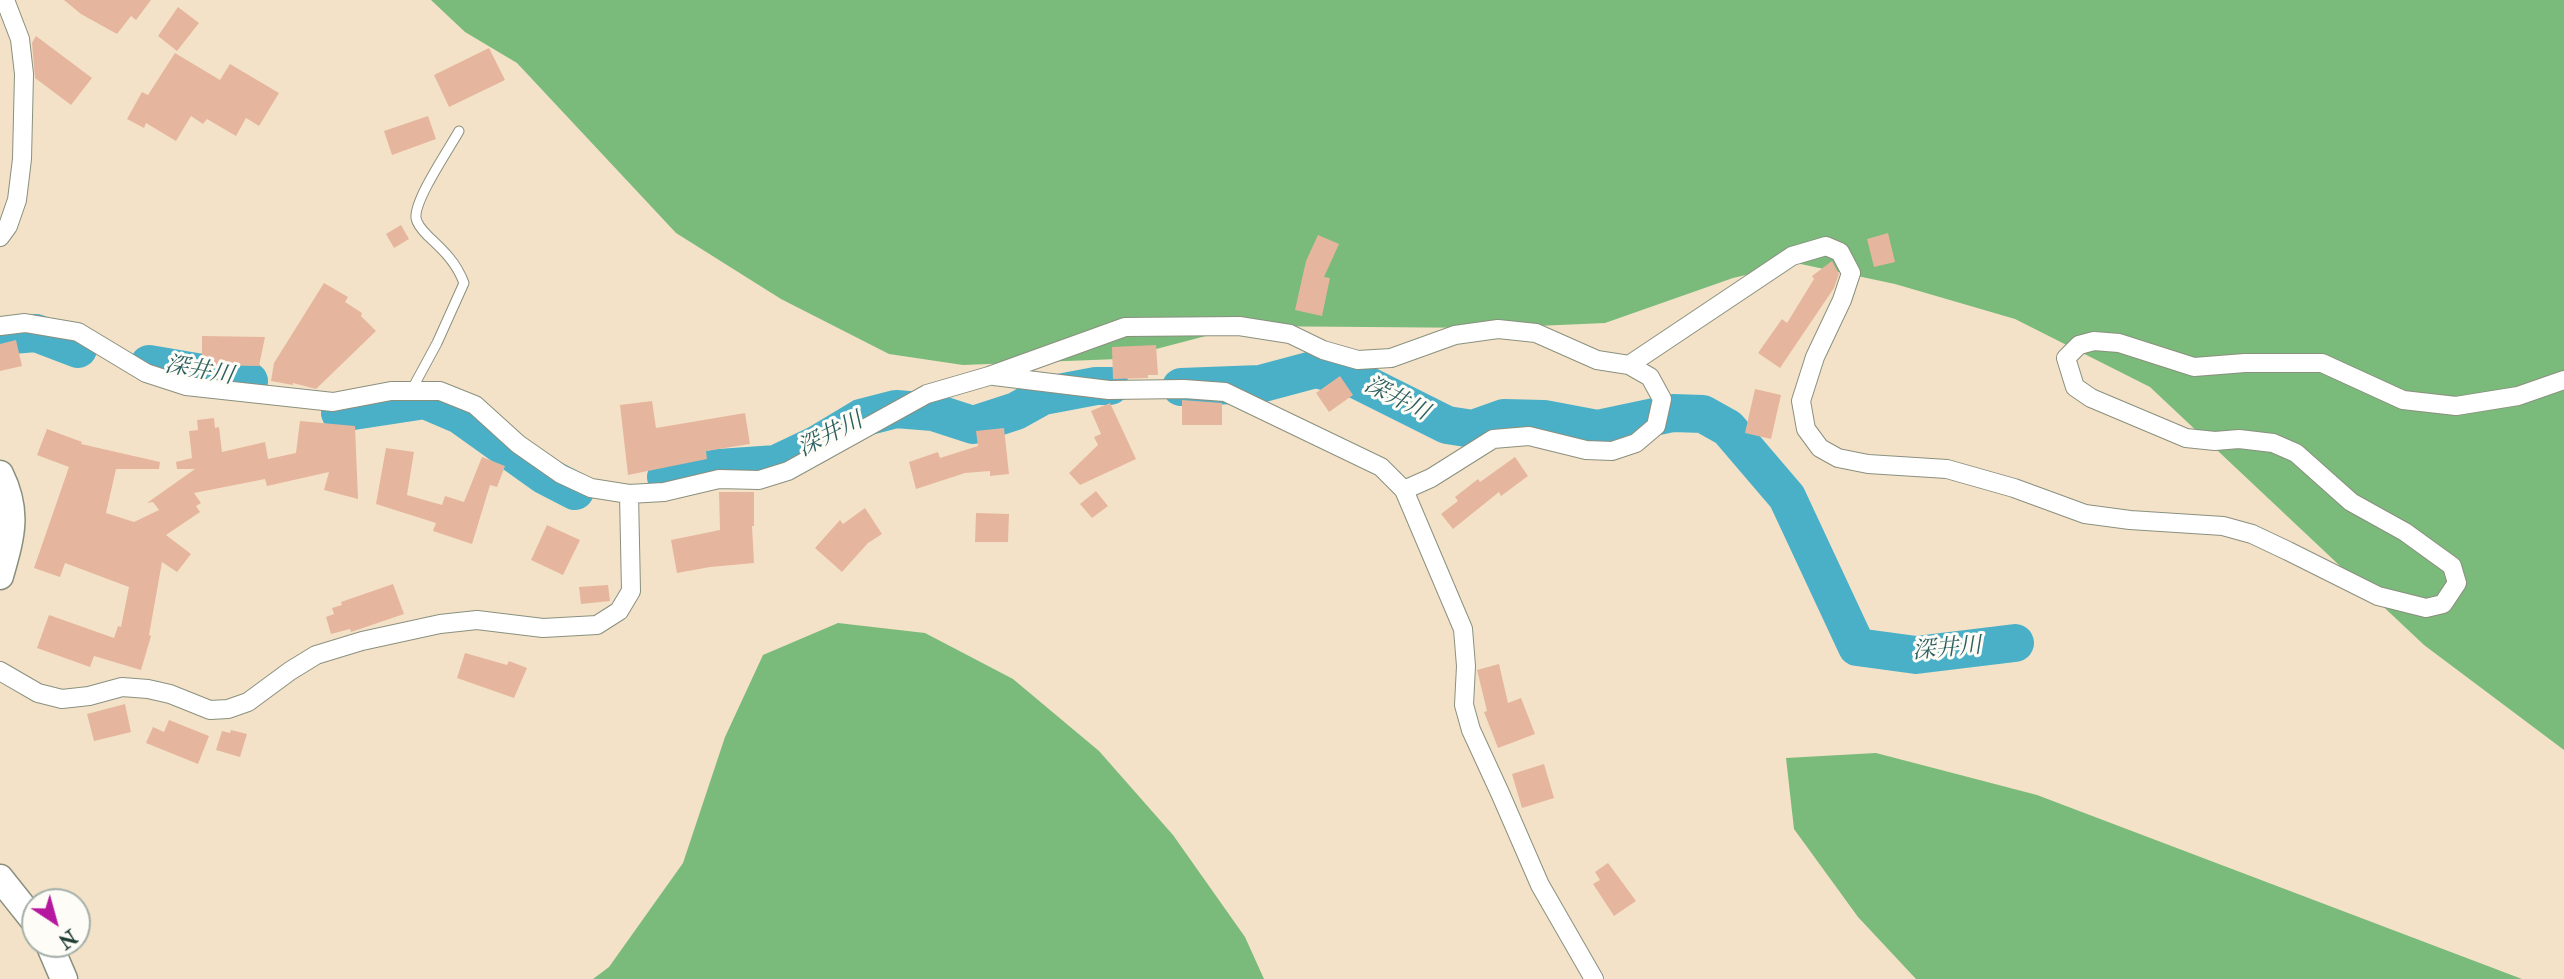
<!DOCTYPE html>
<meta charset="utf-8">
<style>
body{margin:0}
#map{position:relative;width:2564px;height:979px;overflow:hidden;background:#f4e2c8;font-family:"IM FELL Double Pica",serif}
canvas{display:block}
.north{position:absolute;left:21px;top:888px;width:70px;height:70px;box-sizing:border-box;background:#fdfcf7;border:2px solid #a4b0a9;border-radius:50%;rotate:144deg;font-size:19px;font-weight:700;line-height:28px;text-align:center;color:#1f3d34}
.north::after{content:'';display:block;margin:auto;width:24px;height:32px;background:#b5179e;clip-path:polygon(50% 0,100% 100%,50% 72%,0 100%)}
</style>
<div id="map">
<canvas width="2564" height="979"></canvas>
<div class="north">N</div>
</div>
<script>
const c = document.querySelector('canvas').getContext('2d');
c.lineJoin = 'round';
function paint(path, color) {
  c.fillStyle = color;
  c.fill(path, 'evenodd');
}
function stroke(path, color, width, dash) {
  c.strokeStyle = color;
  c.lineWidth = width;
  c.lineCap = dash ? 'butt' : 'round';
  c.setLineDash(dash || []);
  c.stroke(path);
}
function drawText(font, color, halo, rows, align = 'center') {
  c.font = font + ' "IM FELL Double Pica","Noto Serif JP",serif';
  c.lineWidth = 6;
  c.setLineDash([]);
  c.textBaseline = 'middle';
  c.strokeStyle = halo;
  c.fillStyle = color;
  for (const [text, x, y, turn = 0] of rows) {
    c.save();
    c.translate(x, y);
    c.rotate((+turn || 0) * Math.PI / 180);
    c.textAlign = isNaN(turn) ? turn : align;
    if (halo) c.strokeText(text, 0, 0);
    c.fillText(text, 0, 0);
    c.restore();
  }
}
paint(new Path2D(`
 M431 0H2564V750L2424 645 2150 387 2015 319 1895 284 1796 263 1733 278 1605 323 1491 328 1244 326 1118 359 963 365 889 354 781 299 676 233 517 63 465 32Z
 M838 623 925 633 1013 679 1099 751 1173 835 1245 937 1264 979H593L609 967 683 863 725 737 763 655Z
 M1876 753 2037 795 2522 979H1916L1858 917 1794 829 1786 758Z`), '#7aba7b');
stroke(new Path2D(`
 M0 336 36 333 78 349
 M149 364 249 381
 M1181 387 1260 384 1316 369 1355 379 1447 425 1473 429 1504 418 1544 419 1597 429 1673 413 1703 414 1728 428 1787 497 1857 647 1916 655 2015 643
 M340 413 425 400 460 415 544 475 575 491
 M666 477 719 468 776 464 816 445 861 418 896 409 933 412 973 425 1016 411 1043 396 1096 386H1110`), '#49b0c8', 38);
paint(new Path2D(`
 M64 0H151L136 20 131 16 117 34 81 14Z
 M178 7 199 23 177 51 158 36Z
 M36 36 92 78 71 105 35 78 32 43Z
 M489 48 505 80 449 107 434 75Z
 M175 53 220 80 230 64 279 93 259 126 246 118 236 136 207 119 203 124 191 116 176 141 146 123 144 128 127 119 142 92 148 95Z
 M428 116 436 139 392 155 384 131Z
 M401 225 409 239 394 248 386 234Z
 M1888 233 1895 262 1874 267 1867 239Z
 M1318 235 1339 244 1324 277 1330 278 1322 316 1295 310 1306 261Z
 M1832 261 1839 274 1834 288 1780 368 1758 353 1782 319 1787 323 1814 279 1812 276Z
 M324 283 348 297 345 302 362 313 361 316 376 331 316 389 293 383V385L271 381 274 363Z
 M202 336 265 337 259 366 202 365Z
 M16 340 22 366 0 371V344Z
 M1156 345 1158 375H1148V378L1113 379 1112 347Z
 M1340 376 1353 395 1329 412 1316 393Z
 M1755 389 1781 395 1771 439 1745 433Z
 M1182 400 1222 403V425H1182Z
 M652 401 656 428 745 413 750 444 706 451 707 459 628 475 620 405Z
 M1110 403 1136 459 1080 485 1069 473 1098 445 1094 437 1101 434 1091 411Z
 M214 418 215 428 219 427 222 452 265 442 268 459 296 453 300 421 355 426 358 499 324 490 329 472 267 486 265 479 194 493 201 503 196 506 200 512 166 535 191 554 177 572 162 562 149 635 151 636 141 670 94 656 90 667 37 648 49 615 114 638 118 626 121 627 129 587 65 563 60 577 34 568 69 467 37 455 47 429 82 442 81 444 160 462 159 469H116L106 513 134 522 159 510 153 502 147 503 195 469H177L176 462 192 458 189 431 198 430 197 420Z
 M1004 428 1009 474 990 476V471L965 473 916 489 909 462 938 452 940 458 978 446 976 431Z
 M386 448 414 452 407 495 442 505 445 496 464 502 482 457 505 466 497 487 490 485 472 544 433 531 436 523 376 504Z
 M1515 457 1528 476 1501 496 1499 492 1453 529 1441 514 1458 501 1455 497 1478 479 1480 482Z
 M1096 491 1108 506 1092 518 1080 504Z
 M719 492H754V526H752L754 563 710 567 677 573 671 540 720 530Z
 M865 508 882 534 868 543 842 572 815 548 840 520 843 524Z
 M976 513 1009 514 1008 542H975Z
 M547 525 580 540 563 575 531 560Z
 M393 584 404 614 351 632 350 629 331 634 326 617 334 614 332 608 342 605 341 602Z
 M608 585 610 601 581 604 579 587Z
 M465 653 507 665 509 661 527 668 514 698 457 678Z
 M1499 664 1508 703 1521 698 1535 734 1498 748 1484 712 1487 711 1477 670Z
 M125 704 131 732 94 741 87 714Z
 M169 720 209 736 198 764 146 743 153 727 164 732Z
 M231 730 247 734 240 757 216 750 222 731 230 733Z
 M1544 764 1554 798 1522 808 1512 774Z
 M1608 863 1636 901 1614 916 1593 884 1600 880 1595 872Z`), '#e5b69d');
const lane = new Path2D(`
 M411 391 437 343 464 283C456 262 444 251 428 236 424 232 417 224 416 218 414 200 449 149 459 131`);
const street = new Path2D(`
 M0 237 8 226 17 200 22 159 24 74 20 39 5 0
 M0 326 25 323 78 332 146 373 186 386 333 402 391 391H440L475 405 518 444 561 474 591 488 629 494 664 492 719 479 759 480 788 471 927 394 989 376 1125 327 1239 326 1290 334 1323 350 1358 360 1391 358 1455 335 1498 329 1536 333 1597 360 1629 365 1650 377 1662 399 1656 426 1636 443 1612 451 1586 450 1529 436 1493 439 1431 478 1404 490 1463 629 1466 666 1464 705 1471 730 1500 793 1540 885 1594 979
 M1629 365 1792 256 1826 246 1840 252 1851 273 1842 300 1815 357 1801 401 1806 429 1820 448 1838 458 1868 464 1947 469 2014 488 2085 514 2130 520 2223 526 2252 534 2288 551 2378 596 2426 608 2443 604 2457 583 2452 566 2405 532 2351 502 2296 453 2273 443 2239 439 2215 441 2186 438 2091 398 2075 387 2066 358 2079 345 2094 341 2119 343 2194 367 2245 363H2322L2403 400 2456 406 2518 396 2564 380
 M994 376 1109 390 1184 389 1225 392 1381 467 1404 490
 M0 671 38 693 62 699 89 696 122 687 148 689 170 694 210 710 228 709 248 702 290 671 316 655 362 641 440 624 477 620 543 628 597 625 619 611 631 591 629 494`);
const secondary = new Path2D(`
 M0 474C19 512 11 537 0 576
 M0 878 35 922
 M49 944 64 979`);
stroke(lane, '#8a907e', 11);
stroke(street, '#8a907e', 20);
stroke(secondary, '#8a907e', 29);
stroke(lane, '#fff', 9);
stroke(street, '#fff', 18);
stroke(secondary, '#fff', 26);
drawText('italic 23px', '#2c6060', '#fdfcf7', [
 ["深井川",199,372,10],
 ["深井川",1396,400,27],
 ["深井川",831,436,-27],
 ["深井川",1947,650,-5]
]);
</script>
